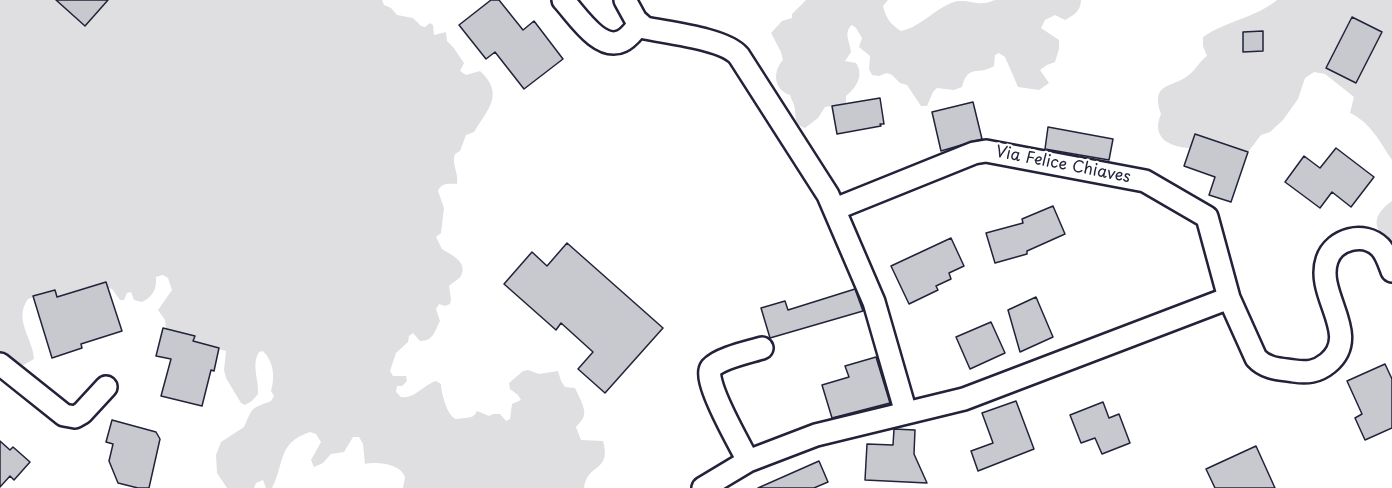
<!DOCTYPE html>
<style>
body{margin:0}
canvas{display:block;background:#fff}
</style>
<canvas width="1392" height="488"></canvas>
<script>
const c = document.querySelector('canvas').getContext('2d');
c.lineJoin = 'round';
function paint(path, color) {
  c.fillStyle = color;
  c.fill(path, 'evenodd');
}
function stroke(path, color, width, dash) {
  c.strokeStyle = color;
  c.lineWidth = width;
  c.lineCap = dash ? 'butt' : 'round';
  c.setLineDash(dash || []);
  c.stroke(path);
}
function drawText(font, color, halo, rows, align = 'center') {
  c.font = font + ' "Playpen Sans",sans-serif';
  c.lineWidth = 4.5;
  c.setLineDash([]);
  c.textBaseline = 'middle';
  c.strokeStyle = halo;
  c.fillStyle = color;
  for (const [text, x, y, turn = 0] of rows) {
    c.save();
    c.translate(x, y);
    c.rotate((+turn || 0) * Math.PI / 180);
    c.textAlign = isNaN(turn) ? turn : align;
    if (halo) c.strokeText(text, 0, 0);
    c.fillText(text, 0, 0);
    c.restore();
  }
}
paint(new Path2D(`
 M0 0H382L384 5 391 8 397 15 413 18 421 26 425 27 430 23 433 25 434 35 446 32 447 41 453 47 464 63 460 71 466 75 480 71C505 94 488 109 474 132L466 135 460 151 455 154C451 163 459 173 457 184 449 184 442 182 438 191L444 208 441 233 436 237 442 249C451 255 468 261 461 276 458 280 453 282 449 286L451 299 450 304 445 306 439 304 436 309 440 321C435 330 434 341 420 341L413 333 409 336 408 342 396 353 390 371 393 376H406L407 381 402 386H397L396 392 401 397C415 399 423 385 436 381L441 384C441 392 447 416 456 419 456 419 465 418 465 418 472 417 474 417 477 411L489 416 493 414H500L506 421 510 419 512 404 521 400 518 395 510 389 509 383 523 371 528 370 539 374 558 371 561 381 565 387 575 388C578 395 588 411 583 418 581 422 578 424 576 427L581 440 603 441C612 472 587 463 584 488H403C403 487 405 479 405 478 403 464 376 461 365 464L363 444 359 437H353L344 452 331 454 323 463 314 467 311 460 321 442 316 434 310 432C277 443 285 463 272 488H266L263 480 256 483 254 488H227L217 473 216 455 221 442 244 427C253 407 250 409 271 401L274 396 271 391C275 377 274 362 263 351L259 352C251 365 259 379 258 394L252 401 245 405 241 403 226 378 224 370 226 351 193 341 194 336 166 329 165 320 158 310 172 290 168 278 163 275 156 277C157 288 153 297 142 302L134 300 131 292 127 293 124 300H120L112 289 108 288 106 282 57 297 54 290 28 299C13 320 33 338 34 359L18 368 0 353Z
 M806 0H888L883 6C886 18 890 24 901 31 922 27 936 6 958 1 973 0 979 7 995 0H1081C1081 11 1074 15 1065 20L1055 15 1045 20 1041 28 1059 40V49L1055 62 1047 65 1040 70 1049 83 1039 90 1018 87 1005 57 999 53 995 55 994 66C979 76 968 63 962 87L954 90 937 88 933 92 927 106H921L907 85 900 83 892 75 887 73 879 76 872 75 869 69 870 56 859 47 862 38 856 28 852 25C843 32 850 42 851 52L845 61 856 63C864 75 857 87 846 96V104L825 107 818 118 805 128C792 124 797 115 794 105 793 102 791 99 790 95 774 90 772 72 783 60L781 52 771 33 782 21 792 18V14Z
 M1277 0H1392V160C1380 142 1370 122 1350 113L1354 97 1325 74 1314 72 1305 78 1298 99 1283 120 1270 132 1261 135 1248 152 1195 134 1190 148C1168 147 1151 137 1161 114 1150 81 1173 89 1190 74 1197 68 1199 62 1207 56L1203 46V37C1226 21 1255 18 1277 0ZM1351 17 1381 32 1356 83 1326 68Z
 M1392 201V245C1372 229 1371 216 1392 201Z`), '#dfdfe2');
const building = new Path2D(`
 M56 0H108L85 26Z
 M491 0H499L523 30 534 21 563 59 524 89 495 52 486 59 459 25Z
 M1352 17 1382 32 1356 83 1326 68Z
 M1263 31V51L1243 52V32Z
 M880 98 884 124H880L881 126 837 134 832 106Z
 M973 102 982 139 941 151 932 112Z
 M1048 127 1113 139 1109 160 1045 149Z
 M1195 134 1248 152 1231 202 1209 195 1215 177 1184 166Z
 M1336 148 1374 177 1351 207 1332 192 1320 208 1285 182 1304 156 1320 168Z
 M1053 206 1065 234 1027 251V254L995 263 986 233 1023 223 1022 219Z
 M951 238 964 266 949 273 951 279 936 286 938 290 909 304 891 266Z
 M567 243 663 328 605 393 578 369 593 352 561 323 556 330 504 284 532 252 547 266Z
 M106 282 122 331 81 344 82 348 52 358 33 296 55 290 57 297Z
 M855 289 863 311 770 338 761 308 785 301 788 310Z
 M1036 297 1053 337 1020 352 1008 310Z
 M991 322 1005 353 970 369 956 337Z
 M163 328 195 336 193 341 219 348 214 371 211 370 202 406 161 396 171 359 156 356Z
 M876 357 890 403 832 418 822 385 849 377 845 366Z
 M1385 364 1392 379V428L1365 440 1355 418 1362 414 1347 381Z
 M1016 401 1034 449 978 471 971 451 993 443 982 413Z
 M1103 402 1109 418 1119 414 1130 443 1102 454 1095 438 1081 443 1070 415Z
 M112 420 156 432 160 439 149 488H138L118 483 109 461 113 444 106 442Z
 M894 429 915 430 914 454 927 483 865 480 867 444 893 445Z
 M0 441 10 450 13 447 30 462 14 480 10 476 0 487Z
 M1256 446 1275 488H1215L1206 469Z
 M819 461 828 482 814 488H758Z`);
paint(building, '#c8c8cf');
stroke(building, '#22223b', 1.5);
const street = new Path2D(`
 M563 0C577 15 600 52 622 41 629 38 634 30 639 25
 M625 0 636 20 645 28C669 33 725 39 739 56L828 195 874 302 906 413
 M1229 298 1256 358C1266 369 1280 369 1294 371 1307 373 1317 372 1328 363 1362 335 1315 295 1327 260 1334 239 1364 231 1380 247 1386 253 1389 263 1392 271
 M0 364 64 415 75 417 82 413 106 387
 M748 461C741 447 702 380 711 368 720 358 749 352 762 348
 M703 488 748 461 816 435 964 399 1229 298 1207 217 1145 181 986 151 974 153 835 209`);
stroke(street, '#22223b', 26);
stroke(street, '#fff', 21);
drawText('16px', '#22223b', '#fff', [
 ["Via Felice Chiaves",1063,165,11]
]);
</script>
